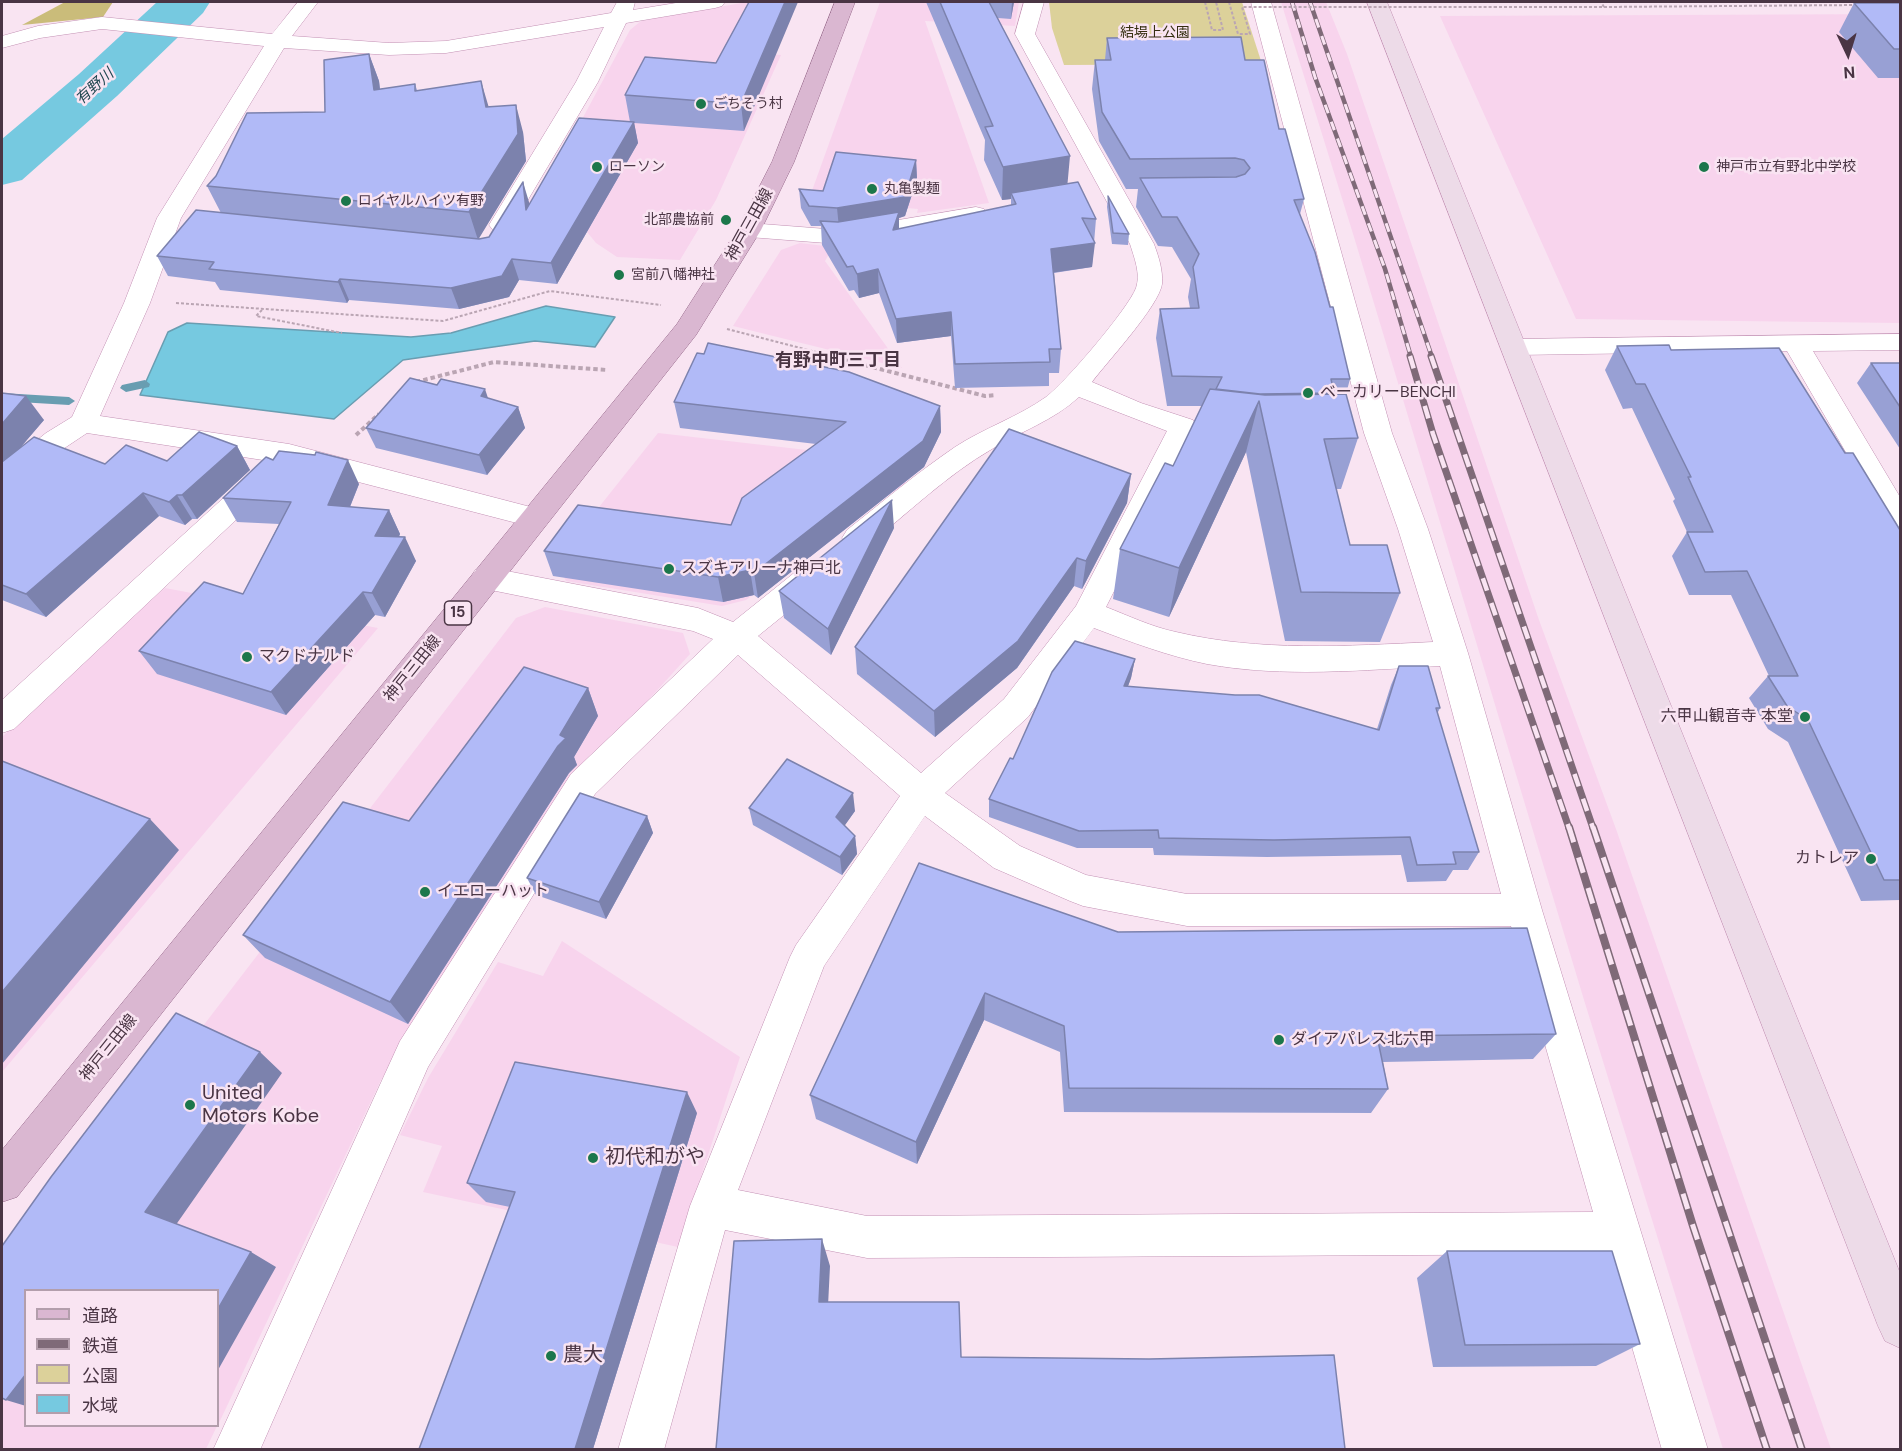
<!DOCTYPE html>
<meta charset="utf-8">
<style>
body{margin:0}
#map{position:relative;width:1902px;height:1451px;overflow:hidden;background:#f9e4f2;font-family:"DM Sans","Noto Sans JP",sans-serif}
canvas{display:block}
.frame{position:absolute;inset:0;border:3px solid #4a3544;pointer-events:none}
.legend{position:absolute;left:24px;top:1289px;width:195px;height:138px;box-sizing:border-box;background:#f9e4f2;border:2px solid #b39eac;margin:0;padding:8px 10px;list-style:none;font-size:18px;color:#4a3544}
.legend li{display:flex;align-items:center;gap:12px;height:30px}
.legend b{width:30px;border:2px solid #b39eac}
.north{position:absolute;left:1818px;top:24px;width:60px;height:60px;-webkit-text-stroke:4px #f9e4f2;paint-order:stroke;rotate:176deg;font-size:16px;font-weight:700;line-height:24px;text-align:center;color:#4a3544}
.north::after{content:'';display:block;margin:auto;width:21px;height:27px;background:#4a3544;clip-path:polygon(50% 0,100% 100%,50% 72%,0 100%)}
</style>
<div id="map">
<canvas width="1902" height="1451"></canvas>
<div class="frame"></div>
<ul class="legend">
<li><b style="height:8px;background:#dab7d1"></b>道路</li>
<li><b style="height:8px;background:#7f6a78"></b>鉄道</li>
<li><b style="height:16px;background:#dcd19a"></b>公園</li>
<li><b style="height:16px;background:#76c9e0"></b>水域</li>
</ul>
<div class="north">N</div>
</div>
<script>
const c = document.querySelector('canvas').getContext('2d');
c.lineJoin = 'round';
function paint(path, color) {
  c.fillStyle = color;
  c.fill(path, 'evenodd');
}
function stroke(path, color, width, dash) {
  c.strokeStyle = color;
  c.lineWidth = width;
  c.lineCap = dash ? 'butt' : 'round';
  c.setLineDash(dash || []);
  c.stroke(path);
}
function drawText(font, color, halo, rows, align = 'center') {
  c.font = font + ' "DM Sans","Noto Sans JP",sans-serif';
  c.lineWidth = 5;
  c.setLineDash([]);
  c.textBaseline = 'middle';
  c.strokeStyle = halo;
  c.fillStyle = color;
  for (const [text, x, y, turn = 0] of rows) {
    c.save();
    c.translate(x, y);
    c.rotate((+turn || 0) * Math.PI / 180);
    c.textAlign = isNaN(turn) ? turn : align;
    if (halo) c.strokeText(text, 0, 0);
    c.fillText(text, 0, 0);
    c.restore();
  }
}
paint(new Path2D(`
 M747 2H757L734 51 781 55 716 200 680 260 617 257 596 243 583 227 522 213 580 123 630 30 641 21Z
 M880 2H1019L1015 26 925 21 989 203 917 213 918 209 809 199Z
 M1281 2H1326L1347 54 1539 620 1616 829 1831 1449H1723L1584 1000 1354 237Z
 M1900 14V323L1576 319 1440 16Z
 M800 243 833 247 825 261 902 368 733 326 781 250Z
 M658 433 807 450 906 482 905 484 864 511 746 600 722 606 566 581 556 561Z
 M165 588 378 628 2 1072V737L79 663Z
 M545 607 683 633 690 654 584 771 418 1016 381 1080 218 1425V1290H26V1426H217L206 1449H2V1288L516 618Z
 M562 941 740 1057 678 1247 423 1192 442 1146 400 1135 428 1078 498 962 543 976Z`), '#f8d4ed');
paint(new Path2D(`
 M1049 2H1242L1262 64 1064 65 1052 28Z`), '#dcd19a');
paint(new Path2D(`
 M65 2H113L103 17 22 25Z`), '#cabc7a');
const water = new Path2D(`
 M546 306 615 317 595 347 535 341 403 360 334 419 140 395 168 332 187 323 411 337 451 333Z`);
paint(water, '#76c9e0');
stroke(water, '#699db1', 1.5);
paint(new Path2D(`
 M145 380 150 384 149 387 126 392 120 388 122 385Z
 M2 393 69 397 75 401 69 405 2 401Z`), '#699db1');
paint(new Path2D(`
 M157 2H210L203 13 117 96 22 180 2 185V139L79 74Z`), '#76c9e0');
const street = new Path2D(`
 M298 2H318L292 36 389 43 446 41 611 13 617 2H635L633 10 682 2H725L722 6 715 8 626 23 598 82 513 225 509 230 501 232 493 230 489 225 576 82 604 27 446 53 389 55 284 48 181 218 150 303 100 416 289 444 546 511 551 518 546 525 536 528 289 464 87 433 66 447 12 489 2 492V468L46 433 72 417 124 303 157 218 264 46 102 29 40 38 2 48V36L38 26 102 17 272 34Z
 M1024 2H1044L1035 34 1154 244C1159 258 1163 270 1162 284 1159 306 1107 362 1092 382L1141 403 1193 420 1197 427 1106 607C1129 616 1152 627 1176 632 1260 652 1347 646 1433 642L1398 529 1364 433 1251 2H1271L1392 433 1428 529 1468 653 1542 910 1708 1450H1662L1605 1254 867 1258 725 1230 664 1450H618L690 1206 790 957 796 945 900 796 738 655 595 794 428 1067 260 1450H213L400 1041 571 774 713 639 693 631 486 589 475 586 471 578 475 570 486 567 698 608 733 622 804 565 815 562 826 565 830 573 826 581 758 636 921 773 1004 699 1076 606 1167 431 1079 397C1053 421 1021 431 992 449 947 475 908 513 867 546L857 549 847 546 842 538 847 530C882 502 917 473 955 447 984 428 1018 417 1046 397 1065 383 1128 309 1136 288 1141 274 1134 257 1130 244L1015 34ZM1094 628C1131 642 1168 656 1207 664 1284 678 1363 670 1440 666L1501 894H1187L1086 875 1020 846 945 793 1028 717ZM925 816 994 868 1070 901 1083 906 1187 926H1511L1593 1212 867 1216 738 1190 824 966Z
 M976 207 984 209 988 214 984 219 839 244 749 237 740 235 737 230 740 225 749 223 839 230Z
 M1900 334V350L1813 351 1900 497V532L1890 528 1787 351 1515 355 1506 353 1502 347 1506 341 1515 339Z
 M263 468 273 471 277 478 273 485 14 729 2 733V700L253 471Z`);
const secondary = new Path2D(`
 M1367 2H1387L1900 1273V1348L1885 1341 1878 1326Z`);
const primary = new Path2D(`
 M835 2H855L794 162 761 230 696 335 17 1197 2 1202V1150L677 324 737 230 772 162Z`);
stroke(street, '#c290b3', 1);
stroke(secondary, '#c290b3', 1);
stroke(primary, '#986a8c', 1);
stroke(new Path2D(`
 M1205 2 1212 30H1223L1216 2
 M1494 7H1604L1601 2H1559
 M1604 7 1858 5
 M176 303 443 321 550 291 661 305
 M262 310 256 316 342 333
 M727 329 835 357`), '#baa5b3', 2, [3, 2]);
stroke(new Path2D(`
 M829 356 985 396 996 395
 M416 382 494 362 607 370
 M356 435 379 414`), '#baa5b3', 4, [4.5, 3]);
paint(street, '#fff');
paint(secondary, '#eddbe8');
paint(primary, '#dab7d1');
const railFar2 = new Path2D(`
 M1292 2 1315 77 1385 269 1411 357
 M1310 2 1432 357`);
const railFar1 = new Path2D(`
 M1410 356 1433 434 1569 828
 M1431 356 1593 828`);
const rail = new Path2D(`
 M1569 827 1693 1226 1767 1450
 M1593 827 1802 1450`);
stroke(railFar2, '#7f6a78', 4.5);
stroke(railFar1, '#7f6a78', 7);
stroke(rail, '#7f6a78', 8);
stroke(railFar2, '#f9e4f2', 3, [9]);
stroke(railFar1, '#f9e4f2', 4.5, [13]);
stroke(rail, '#f9e4f2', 5, [16]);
stroke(new Path2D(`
 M1229 2 1238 34H1250L1242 7H1494`), '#baa5b3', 2, [3, 2]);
paint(new Path2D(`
 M749 2 744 131 634 123 638 143 557 284 519 280 509 297 459 309 349 300 347 303 220 290 215 282 168 276 157 256 221 213 207 186 325 112 369 54 379 81 380 89 415 84 417 90 488 107 523 132 526 161 478 239 489 237 630 122 625 95 716 63Z
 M926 2H1014L1011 19 998 18 1067 184 1096 219 1092 267 1054 273 1061 349 1059 373H1049V386L955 388 951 336 897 343 879 293 859 298 854 290 849 291 822 245 821 226H811L801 208 799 189 823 191 916 160 917 179 905 216 899 218V229L1011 205V199L1002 200 984 160 985 140Z
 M1854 3H1900V78H1878L1839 32Z
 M1107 38 1245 60 1279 129 1304 199 1300 214 1350 379 1346 394 1358 438 1341 489H1336L1350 545 1400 593 1380 642 1285 641 1246 452 1169 617 1113 599 1120 549 1173 466 1202 406H1167L1156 338 1160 309 1190 308 1188 297 1191 279 1172 247 1158 246 1136 207 1138 189H1126L1099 141 1092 89 1095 60H1105Z
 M1108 196 1129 234 1128 245 1112 244 1107 207Z
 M1617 346 1671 350 1845 453 1900 530V900L1861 901 1788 742 1768 729 1749 698 1768 676H1769L1731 595H1689L1672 556 1687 532 1673 501 1675 499 1632 408 1623 409 1605 370Z
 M1871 363H1900V449L1857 383Z
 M2 393 44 420 20 448 105 464 167 461 237 446 250 470 197 519H192L185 525 159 516 46 617 2 600Z
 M488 398 518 407 525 428 487 475 376 448 366 428Z
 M674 402 940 406 941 432 924 467 758 598 754 595 723 602 553 576 544 551 731 525 816 444 680 428Z
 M273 460 359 484 350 507 389 510 400 534 399 537 416 561 385 617 375 615 286 715 157 674 139 651 243 594 279 524 237 522 223 498Z
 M1131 474 1127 503 1082 589 1074 586 1017 668 935 737 857 674 855 647Z
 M894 528 831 655 784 618 779 591Z
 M1135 659 1131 678 1128 686 1377 729 1391 685 1399 666 1440 708 1437 714 1479 852 1468 870H1453L1446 881 1407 882 1401 855 1267 857 1154 855 1153 848H1077L989 817V799L1013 759Z
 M588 688 598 716 574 757 577 765 569 773 408 1024 265 958 243 935 409 821Z
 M749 808 855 811 844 826 855 836 857 854 842 875 753 825Z
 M647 816 653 833 606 919 536 895 527 878Z
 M919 863 1118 932 1556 1034 1533 1059 1383 1062 1388 1089 1371 1113 1064 1112 1060 1052 984 1020 917 1164 816 1119 810 1095Z
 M697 1113 593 1449H419L510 1207 486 1202 467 1183Z
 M1447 1251 1640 1344 1596 1366 1433 1367 1417 1278Z`), '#98a0d4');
paint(new Path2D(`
 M785 2H798L744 131 741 104Z
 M1012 2H1014L1011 19Z
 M369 54 379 81 383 117 374 90Z
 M481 81 489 108 486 107Z
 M516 105 523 132 526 161 478 240 469 212Z
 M634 122 638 143 557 284 551 263Z
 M1070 156 1067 189 1011 193V199L1002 200 1003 167Z
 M916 160 917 179 905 216 899 218V236L839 228 837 208Z
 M523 182 529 202 532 231 526 210Z
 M1095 243 1092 267 1050 273 1051 249Z
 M512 259 519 280 509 297 459 309 451 288Z
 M878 269 879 293 859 298 857 274Z
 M340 279 349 300 347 303 338 282Z
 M951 312V336L897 343 896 319Z
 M485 389 492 410 481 396Z
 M26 396 44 420 20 448 2 466V424Z
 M1259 401 1246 452 1169 617 1179 568Z
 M940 406 941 432 924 467 758 598 754 573Z
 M518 407 525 428 487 475 479 455Z
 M237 446 250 470 197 519 182 495Z
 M348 460 359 484 341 529 328 505Z
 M1131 474 1127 503 1082 589 1086 561Z
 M143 493 159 516 46 617 26 594Z
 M177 495 192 519 185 525 169 502Z
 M892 500 894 528 831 655 828 629Z
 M389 510 400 534 387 560 375 536Z
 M405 537 416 561 385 617 372 593Z
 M1077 558 1074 586 1017 668 935 737 934 711Z
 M750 570 754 595 723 602 718 577Z
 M363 592 375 615 286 715 271 692Z
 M1135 659 1131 678 1121 705 1124 686Z
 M588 688 598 716 574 757 577 765 569 773 408 1024 390 1002Z
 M853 793 855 811 838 835 836 817Z
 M647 816 653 833 606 919 599 902Z
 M150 819 179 850 2 1064V992Z
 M855 836 857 854 842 875 840 857Z
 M985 993 984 1020 917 1164 916 1142Z
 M260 1052 282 1073 173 1229 145 1212Z
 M687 1092 697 1113 593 1449H575Z
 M822 1239 830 1266 827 1326 819 1302Z
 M251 1252 276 1267 218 1370V1309Z
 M26 1374V1406L6 1400Z`), '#7c82ad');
const building = new Path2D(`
 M749 2H785L741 104 625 95 645 57 716 63Z
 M940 2H989L1070 156 1003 167 985 127 993 126Z
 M1854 3H1900V49H1894Z
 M1241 37 1245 60H1264L1279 129H1285L1304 199 1294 200 1315 252 1330 307H1333L1350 379H1331L1334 393 1260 394 1216 389 1222 377 1172 376 1160 309 1199 308 1193 267 1199 254 1177 217H1162L1140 178 1236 177 1245 174 1250 168 1244 160 1235 158 1130 159 1102 112 1095 60H1111L1107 38Z
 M369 54 374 90 415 84V91L481 81 486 107 516 105 518 134 469 212 207 186 216 176 247 113 325 112 324 60Z
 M579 118 634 122 551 263 512 259 502 276 451 288 340 279 338 282 209 269 214 262 157 256 196 210 479 239 489 237 523 182 526 210Z
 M836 152 916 160 905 197 837 208 809 206 799 189 823 191Z
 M1078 182 1096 219 1082 218 1095 243 1051 249 1061 349H1049L1050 362 955 364 951 312 896 319 878 269 857 274 853 266 847 267 820 221 838 222 899 212 893 230 1016 204 1011 193Z
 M1108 196 1129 234 1113 233Z
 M708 343 849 372 940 406 923 441 754 573 750 570 718 577 544 551 578 505 731 525 742 498 846 422 674 402 697 353 704 354Z
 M1669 345 1671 350 1779 348 1845 453H1853L1900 530V880H1884L1808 720 1787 706 1768 676H1798L1747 571 1705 572 1687 532H1713L1688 477H1691L1645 384H1636L1617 346Z
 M1871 363H1900V407Z
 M410 378 437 385 441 379 485 389 481 396 518 407 479 455 366 428Z
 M1210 389 1265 395 1346 394 1358 438 1324 439 1350 545H1387L1400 593 1301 592 1259 401 1179 568 1120 549 1165 463 1173 466Z
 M2 393 26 396 2 424Z
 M1009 429 1131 474 1086 561 1077 558 1018 641 934 711 855 647Z
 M199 432 237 446 182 495H177L169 502 143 493 26 594 2 585V462L34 437 105 464 126 445 167 461Z
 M279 451 315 455 316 452 348 460 328 505 389 510 375 536 405 537 372 593 363 592 271 692 139 651 204 582 243 594 291 502 223 498 266 457 273 460Z
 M892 500 828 629 779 591Z
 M1075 641 1135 659 1124 686 1235 695H1259L1379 730 1399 666H1428L1440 708H1436L1479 852H1453L1456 864 1417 865 1410 837 1274 840 1159 838 1158 830 1079 831 989 799 1010 758 1013 759 1052 672Z
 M524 667 588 688 560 735 566 738 558 746 390 1002 243 935 343 802 409 821Z
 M787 759 853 793 836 817 855 836 840 857 749 808Z
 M2 761 150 819 2 992Z
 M580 793 647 816 599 902 527 878Z
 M919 863 1118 932 1527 928 1556 1034 1377 1036 1388 1089 1069 1088 1064 1026 985 993 916 1142 810 1095Z
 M176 1013 260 1052 145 1212 251 1252 218 1309V1290H26V1374L6 1400 2 1398V1246L51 1177Z
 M515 1062 687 1092 575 1449H419L515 1192 467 1183Z
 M822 1239 819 1302H959L961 1357 1149 1359 1334 1355 1345 1449H716L734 1241Z
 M1447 1251H1612L1640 1344 1465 1345Z`);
paint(building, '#b1baf7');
stroke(building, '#7c82ad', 1.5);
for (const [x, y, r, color] of [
 [701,104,6,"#1c774b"],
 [597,167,6,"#1c774b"],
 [1704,167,6,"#1c774b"],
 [872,189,6,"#1c774b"],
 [346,201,6,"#1c774b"],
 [726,220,6,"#1c774b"],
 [619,275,6,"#1c774b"],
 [1308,393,6,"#1c774b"],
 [669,569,6,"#1c774b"],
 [247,657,6,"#1c774b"],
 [1805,717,6,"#1c774b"],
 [1871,859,6,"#1c774b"],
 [425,892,6,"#1c774b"],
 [1279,1040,6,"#1c774b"],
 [190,1105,6,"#1c774b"],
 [593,1158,6,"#1c774b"],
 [551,1356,6,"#1c774b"]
]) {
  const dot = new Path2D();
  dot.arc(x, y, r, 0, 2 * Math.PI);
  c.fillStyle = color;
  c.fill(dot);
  stroke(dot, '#f9e4f2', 2);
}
drawText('14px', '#342e10', '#f9e4f2', [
 ["結場上公園",1155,33]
]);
drawText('14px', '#4a3544', '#f9e4f2', [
 ["ごちそう村",713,104],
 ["ローソン",609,167],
 ["神戸市立有野北中学校",1716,167],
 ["丸亀製麺",884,189],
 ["ロイヤルハイツ有野",358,201],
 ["北部農協前",714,220,"right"],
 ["宮前八幡神社",631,275]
], 'left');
drawText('italic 15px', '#204751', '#f9e4f2', [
 ["有野川",95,87,-42]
]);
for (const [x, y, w] of [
 [458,613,27]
]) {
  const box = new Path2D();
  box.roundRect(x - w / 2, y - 12, w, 24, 4.5);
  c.fillStyle = '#f9e4f2';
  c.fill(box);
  stroke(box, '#4a3544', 1.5);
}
drawText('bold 15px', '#4a3544', null, [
 ["15",458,613]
]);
drawText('16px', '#4a3544', '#f9e4f2', [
 ["神戸三田線",750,225,-61],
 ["神戸三田線",413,669,-51],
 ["神戸三田線",109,1048,-51]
]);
drawText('16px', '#4a3544', '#f9e4f2', [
 ["ベーカリーBENCHI",1320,393],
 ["スズキアリーナ神戸北",681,569],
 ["マクドナルド",259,657],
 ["六甲山観音寺 本堂",1793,717,"right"],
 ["カトレア",1859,859,"right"],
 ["イエローハット",437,892],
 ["ダイアパレス北六甲",1291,1040]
], 'left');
drawText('bold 18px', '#4a3544', '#f9e4f2', [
 ["有野中町三丁目",838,361]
]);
drawText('20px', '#4a3544', '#f9e4f2', [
 ["United",202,1094],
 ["Motors Kobe",202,1117],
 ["初代和がや",605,1158],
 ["農大",563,1356]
], 'left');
</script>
